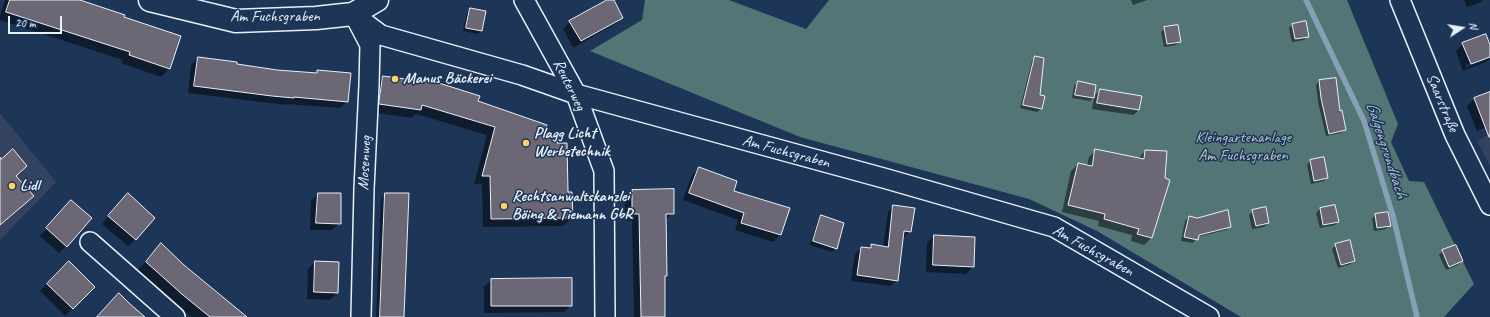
<!DOCTYPE html>
<meta charset="utf-8">
<style>
body{margin:0}
#map{position:relative;width:1490px;height:317px;overflow:hidden;background:#1d3557;font-family:Caveat,sans-serif}
canvas{display:block}
.north{position:absolute;left:1442px;top:8px;width:40px;height:40px;-webkit-text-stroke:3px #1d3557;paint-order:stroke;rotate:78deg;font-size:11px;font-weight:700;line-height:16px;text-align:center;color:#e8f1f8}
.north::after{content:'';display:block;margin:auto;width:14px;height:18px;background:#e8f1f8;clip-path:polygon(50% 0,100% 100%,50% 72%,0 100%)}
.scale{position:absolute;left:8px;top:16px;width:54px;height:18px;box-sizing:border-box;border:2px solid #e8f1f8;border-top:0;padding-left:5px;font-size:12px;line-height:14px;white-space:nowrap;color:#e8f1f8;-webkit-text-stroke:3px #1d3557;paint-order:stroke}
</style>
<div id="map">
<canvas width="1490" height="317"></canvas>
<div class="north">N</div>
<div class="scale">20 m</div>
</div>
<script>
const c = document.querySelector('canvas').getContext('2d');
c.lineJoin = 'round';
function paint(path, color) {
  c.fillStyle = color;
  c.fill(path, 'evenodd');
}
function stroke(path, color, width, dash) {
  c.strokeStyle = color;
  c.lineWidth = width;
  c.lineCap = dash ? 'butt' : 'round';
  c.setLineDash(dash || []);
  c.stroke(path);
}
function drawText(font, color, halo, rows, align = 'center') {
  c.font = font + ' Caveat,sans-serif';
  c.lineWidth = 3;
  c.setLineDash([]);
  c.textBaseline = 'middle';
  c.strokeStyle = halo;
  c.fillStyle = color;
  for (const [text, x, y, turn = 0] of rows) {
    c.save();
    c.translate(x, y);
    c.rotate((+turn || 0) * Math.PI / 180);
    c.textAlign = isNaN(turn) ? turn : align;
    if (halo) c.strokeText(text, 0, 0);
    c.fillText(text, 0, 0);
    c.restore();
  }
}
paint(new Path2D(`
 M0 113 56 182 0 240Z
 M1490 134V165L1477 141Z`), '#344460');
paint(new Path2D(`
 M645 0H729L806 29 829 0H1347L1398 124 1391 142 1409 181 1424 182 1474 284 1444 317H1241L1097 231 1029 199 800 137 590 51 642 20Z`), '#537575');
paint(new Path2D(`
 M5 0H72L179 37 169 69 161 77 121 63 123 60 0 20V15Z
 M609 0H612L622 17 615 24 573 48 563 29 570 22Z
 M1131 0H1147L1133 5Z
 M1464 0H1483L1481 2 1467 7Z
 M470 9 481 31 478 34 463 31 467 12Z
 M1292 25 1308 36 1304 40 1292 42 1289 28Z
 M1165 28 1180 41 1176 45 1164 47 1161 32Z
 M1463 44 1490 48V58L1486 62 1463 71 1456 51ZM1486 58V60L1466 67V65Z
 M1035 57 1039 96 1044 97 1041 109 1037 112 1020 108 1032 61Z
 M198 58 277 71 315 74 317 71 347 101 340 108 287 104 286 105 188 93 191 65Z
 M383 77 477 102 543 136 556 144 572 218 563 226 483 227 482 184H474L487 135 416 114 412 118 371 112 375 85Z
 M1319 81 1339 112 1345 129 1341 133 1326 136 1318 102 1316 85Z
 M1078 82 1093 97 1100 90 1139 110 1133 115 1092 109 1094 97 1090 101 1072 98 1074 86Z
 M1490 93V126L1477 131 1467 106 1474 99Z
 M1096 150 1138 159 1145 151 1164 179 1169 180 1151 238 1144 245 1131 241 1132 235 1098 226 1099 221 1062 212 1071 171 1078 164 1087 166 1089 157Z
 M1323 159 1327 178 1324 181 1311 184 1307 165 1310 161Z
 M699 168 733 191 788 209 780 235 773 242 735 230 738 220 683 200 692 175Z
 M632 191 673 213 665 220 666 275 664 278V317H634L632 221H625V198Z
 M318 194 340 223 332 230H310L311 201Z
 M386 194 403 317H376L381 199Z
 M121 201 136 239 128 246 102 224Z
 M894 206 910 231 904 238 902 237 897 280 890 286 851 281 855 254 861 248 869 249 872 246 883 247 888 212Z
 M1335 206 1338 222 1335 225 1320 228 1316 213 1320 209Z
 M64 208 66 246 59 253 40 236Z
 M1253 211 1268 223 1264 227 1252 229 1249 215Z
 M1376 215 1390 225 1386 229 1374 231 1372 219Z
 M821 217 836 248 832 252 810 245 818 220Z
 M1189 217 1230 226 1226 230 1197 237 1193 243 1181 241 1185 221Z
 M934 236 973 267 966 274 926 272 927 243Z
 M161 245 237 309 245 317H191L138 270Z
 M1336 245 1354 261 1351 264 1338 268 1332 249Z
 M1443 251 1462 261 1458 265 1446 270 1439 255Z
 M315 262 337 293 330 300 307 299 308 269Z
 M69 263 94 287 65 316 40 291Z
 M491 280 571 305 564 312 484 313V287Z`), '#0007');
stroke(new Path2D(`
 M1306 0 1364 121 1393 216 1417 317`), '#889fb8', 5.5);
const building = new Path2D(`
 M10 0H80L125 15 124 17 181 36 170 69 129 55 130 52 6 12Z
 M607 0H614L623 18 581 41 569 21Z
 M470 8 486 11 482 31 466 28Z
 M1306 21 1309 37 1295 39 1292 24Z
 M1178 25 1181 42 1167 44 1164 27Z
 M1486 34 1490 45V57L1471 64 1462 43Z
 M1035 56 1044 58 1040 95 1045 96 1042 109 1023 105Z
 M198 57 237 62V64L277 70 317 73V70L351 73 348 102 294 97V98L272 96 194 86Z
 M383 76 442 84 480 96 478 101 547 125 544 135 559 138 557 143H567L568 192H572L573 218 491 219 490 176H482L495 127 422 105 421 110 379 104Z
 M1336 78 1340 111 1342 110 1346 130 1329 134 1321 98 1319 80Z
 M1078 81 1096 85 1094 98 1075 95Z
 M1100 89 1142 96 1139 110 1097 103Z
 M1490 92V137H1489L1474 98Z
 M13 149 27 166 16 176 34 196 0 225V157L1 159Z
 M1095 149 1144 159 1145 150 1167 151 1165 178 1170 180 1152 238 1137 234 1139 229 1104 219 1105 214 1068 205 1078 163 1092 166Z
 M1324 157 1328 178 1314 181 1310 160Z
 M699 167 737 181 734 191 790 208 781 235 741 223 744 213 689 193Z
 M674 189V214H666L667 276H665V317H641L639 214H632V190Z
 M128 193 155 218 136 240 108 216Z
 M318 193H341V224L316 223Z
 M385 193H409L404 317H380Z
 M71 200 92 218 67 247 46 228Z
 M893 205 915 208 911 232 904 231 898 281 857 275 861 247 871 248V244L888 247Z
 M1335 205 1339 222 1323 225 1320 208Z
 M1266 207 1269 223 1256 226 1252 210Z
 M1228 210 1231 227 1199 235 1198 240 1184 237 1189 216 1197 218Z
 M1388 212 1391 226 1377 228 1375 214Z
 M821 215 844 223 837 249 813 241Z
 M934 235 975 237 974 267 933 265Z
 M1350 240 1355 261 1341 265 1335 244Z
 M161 243 184 265 247 317H210L183 295 146 262Z
 M1456 245 1463 261 1449 267 1442 250Z
 M69 261 95 287 73 309 47 284Z
 M315 261 339 262 338 293 314 292Z
 M572 278V306H491V279Z
 M119 293 130 304 145 317H97Z`);
paint(building, '#6b6775');
stroke(building, '#e8f1f8', 1);
const minor = new Path2D(`
 M524 0 576 94 604 171 605 317
 M1400 0 1455 135 1490 205
 M353 14 381 35 522 75 576 94 887 179 1054 227 1209 317
 M357 20 370 45 369 85 364 189 361 317
 M90 242 175 317`);
const major = new Path2D(`
 M150 0 236 21 316 18 353 14 377 0`);
stroke(minor, '#e8f1f8', 22);
stroke(major, '#e8f1f8', 25);
stroke(minor, '#1d3557', 19);
stroke(major, '#1d3557', 22);
for (const [x, y, r, color] of [
 [395,79,4,"#ffd166"],
 [526,143,4,"#ffd166"],
 [12,186,4,"#ffd166"],
 [504,206,4,"#ffd166"]
]) {
  const dot = new Path2D();
  dot.arc(x, y, r, 0, 2 * Math.PI);
  c.fillStyle = color;
  c.fill(dot);
  stroke(dot, '#1d3557', 1.5);
}
drawText('16px', '#e8f1f8', '#1d3557', [
 ["Am Fuchsgraben",275,17],
 ["Reuterweg",569,85,64],
 ["Saarstraße",1442,103,67],
 ["Am Fuchsgraben",786,152,15],
 ["Mosenweg",365,163,-87],
 ["Am Fuchsgraben",1093,251,29]
]);
drawText('bold 16px', '#e8f1f8', '#1d3557', [
 ["Manus Bäckerei",403,79],
 ["Plagg Licht",534,134],
 ["Werbetechnik",534,152],
 ["Lidl",20,186],
 ["Rechtsanwaltskanzlei",512,197],
 ["Böing & Tiemann GbR",512,215]
], 'left');
drawText('16px', '#b4c6ca', '#1d3557', [
 ["Kleingartenanlage",1243,138],
 ["Am Fuchsgraben",1243,156]
]);
drawText('italic 17px', '#b0c1d3', '#1d3557', [
 ["Galgengrundbach",1386,150,72]
]);
</script>
